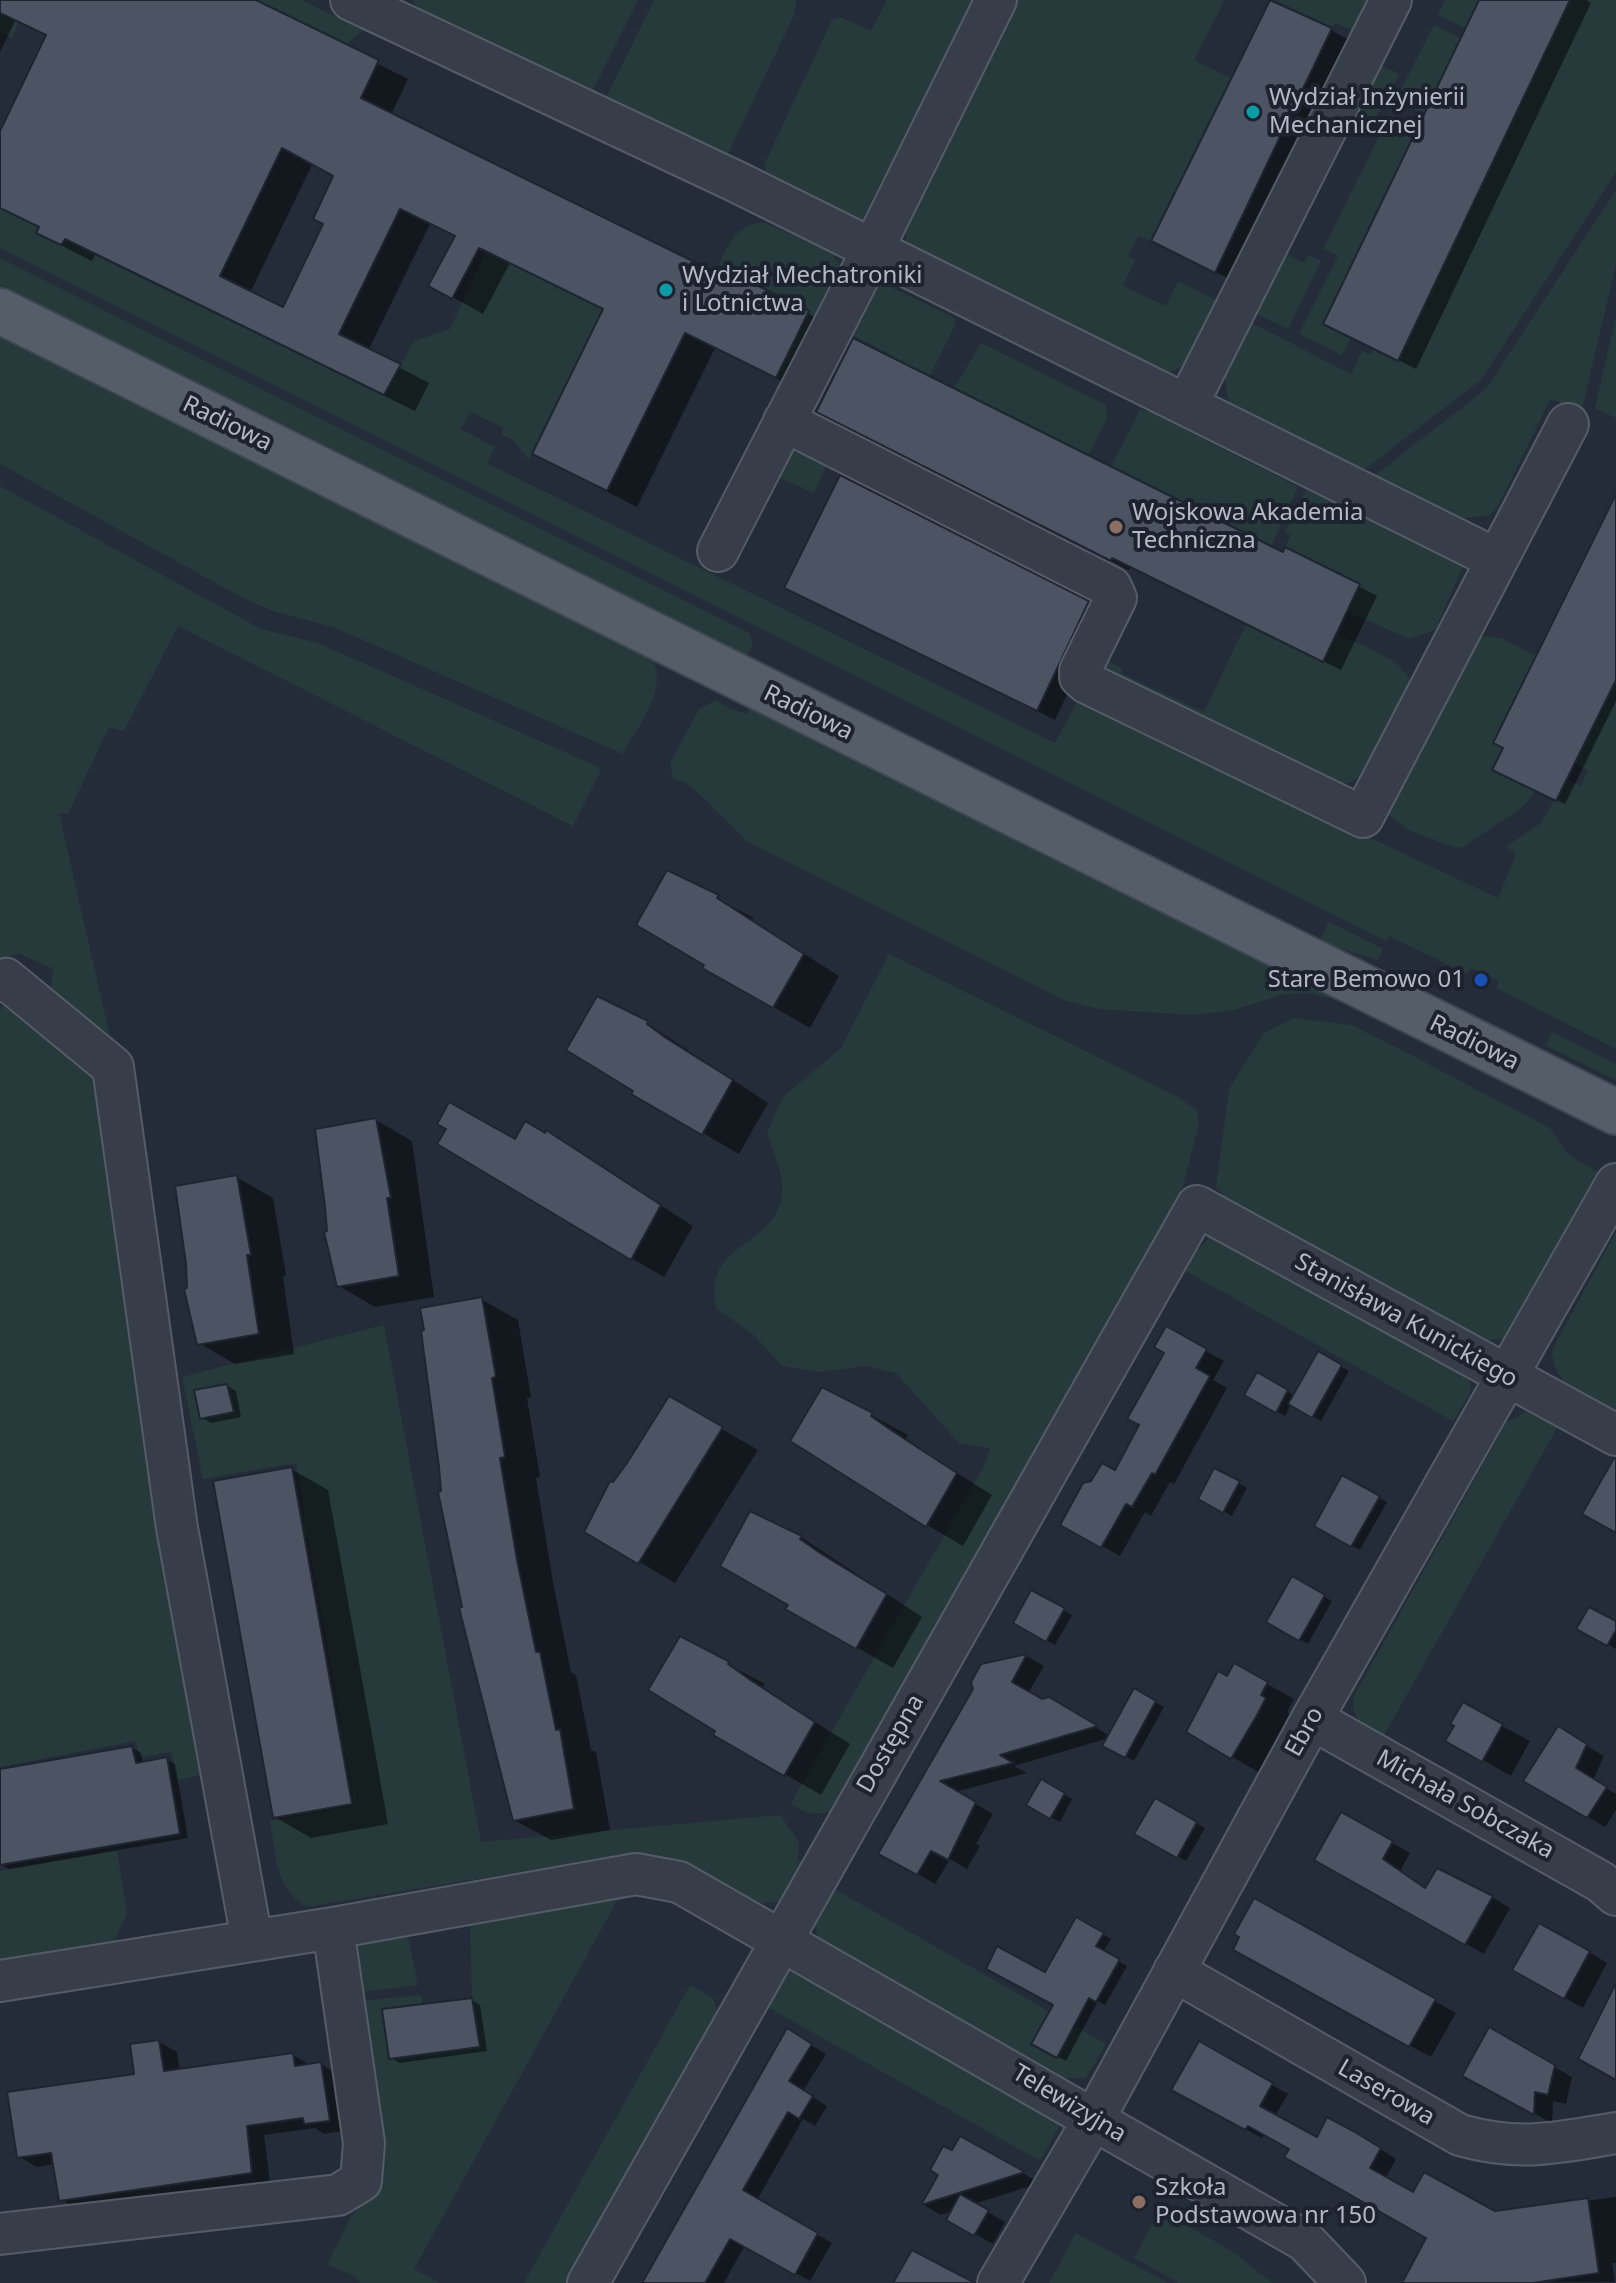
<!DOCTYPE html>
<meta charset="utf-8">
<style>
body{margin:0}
canvas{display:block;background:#242c39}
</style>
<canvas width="1616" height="2283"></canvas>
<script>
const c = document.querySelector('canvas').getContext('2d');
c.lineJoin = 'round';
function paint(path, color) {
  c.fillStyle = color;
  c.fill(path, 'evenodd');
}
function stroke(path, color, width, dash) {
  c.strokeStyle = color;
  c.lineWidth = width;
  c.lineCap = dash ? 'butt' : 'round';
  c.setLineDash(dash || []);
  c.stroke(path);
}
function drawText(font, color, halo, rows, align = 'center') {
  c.font = font + ' "Noto Sans",sans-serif';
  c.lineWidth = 8;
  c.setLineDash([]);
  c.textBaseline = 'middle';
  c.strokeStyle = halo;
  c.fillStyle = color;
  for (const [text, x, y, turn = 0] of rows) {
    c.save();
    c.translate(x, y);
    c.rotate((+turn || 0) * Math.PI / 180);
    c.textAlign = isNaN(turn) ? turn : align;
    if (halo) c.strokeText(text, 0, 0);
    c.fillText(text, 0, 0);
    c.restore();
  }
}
paint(new Path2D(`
 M29 0 12 38 0 32V13Z
 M256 0H302L363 30 347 44Z
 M413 0H638L588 100 421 13Z
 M654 0H797L794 15 723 164 602 106Z
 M887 0H975L859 226 768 177 764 165 832 20 840 17 871 31Z
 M1007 0H1225L1194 60 1232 79 1151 241 1138 236 1128 256 1135 260 1123 286 1166 306 1178 281 1214 299 1217 303C1204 333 1199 365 1164 374L909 248 903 224Z
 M1275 0H1371L1355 32 1335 22 1332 28Z
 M1445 0H1479L1465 28 1438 15Z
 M1570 0H1616V172L1481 380 1365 469 1230 407 1223 369 1244 319 1351 374 1362 351 1370 355Z
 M1434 25 1460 38 1424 114 1396 99Z
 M1373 62 1399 74 1389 96 1361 83Z
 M1354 96 1381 108 1371 128 1346 115Z
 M1390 114 1417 127 1323 324 1351 338 1342 355 1299 334 1338 256 1323 249Z
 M1616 190V264L1581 414 1551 398 1499 504 1490 515 1457 519 1375 475 1486 389Z
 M0 208 39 227 36 233 61 245 65 239 384 395 414 341 450 329 486 251 603 309 529 460 513 440 501 434 504 428 470 412 461 429 495 447 487 463 1055 743 1078 700 1498 898 1516 855 1507 846 1541 823 1567 779 1581 786 1588 770 1575 764 1616 680V1049L1496 988 1499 981 1471 968 1467 974 1389 936 1386 941 0 248Z
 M756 223H766L832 253 843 270 789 384 776 378 809 311 718 266C727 247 734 229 756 223Z
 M1278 250 1304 263 1309 255 1321 261 1288 329 1249 310Z
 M0 258 749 633 753 643 743 663 0 294Z
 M882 283 955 318 956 323 930 376 843 330 872 287Z
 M1616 316V418L1595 408Z
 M0 335 650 655C671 688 639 724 623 754L333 627 273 611 243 598 0 464Z
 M981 343 1106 405 1107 419 1088 456 953 390Z
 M1140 410 1151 412 1298 487 1271 546 1111 467Z
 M788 440 831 455 814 493 771 474Z
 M0 486 261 629 318 643 594 765 601 770 573 826 178 626 124 731 109 727 68 814 59 813 113 1050 50 992 53 969 18 953 0 960Z
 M1306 490 1458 557 1464 564 1435 630 1409 639 1347 611 1360 584 1285 547 1291 535 1285 532Z
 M1246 624C1275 627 1307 627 1335 635 1355 640 1409 663 1411 684L1365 772 1352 782 1340 784 1105 676 1099 657 1123 669 1121 673 1204 712Z
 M1488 636 1503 639 1536 656 1493 742 1503 748 1492 770 1535 791 1524 806 1463 847 1455 848 1409 830 1390 816 1388 803 1478 637Z
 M717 700 730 709 747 714 751 704 1337 993 1333 999 1307 993 1284 994 1234 1010 1192 1015 1099 1009 1066 1001 748 842 691 786 673 778 670 763 699 709Z
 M1329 922 1383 949 1378 960 1319 942Z
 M889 954 1178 1097 1197 1111 1199 1124 1177 1209 840 1810C821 1814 806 1817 791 1803L984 1466 990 1448 959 1443 896 1373 864 1366 821 1372 782 1366 755 1336 716 1308C715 1296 713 1281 719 1270 738 1237 787 1232 782 1181 780 1165 771 1148 767 1133L783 1097 841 1048Z
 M8 1005 99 1062 213 1772 177 1780 171 1752 140 1757 136 1741 0 1767V1007Z
 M1293 1018 1352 1025 1411 1055 1550 1128 1566 1152 1603 1176 1516 1336 1484 1341 1242 1215 1216 1187 1229 1089 1263 1034Z
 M1552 1032 1616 1064V1080L1546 1046Z
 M1616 1232V1415C1589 1399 1552 1386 1552 1350Z
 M1225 1233 1468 1367 1471 1391 1453 1421 1180 1268 1209 1238Z
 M384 1325 481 1842 780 1815 799 1842 798 1860 807 1868 794 1890 778 1902 757 1903 666 1859 623 1855 306 1907C275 1887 276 1855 270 1821L354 1806 345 1750 324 1753 319 1729 341 1724 308 1539 287 1542 284 1521 305 1516 296 1463 203 1479 182 1377Z
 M1529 1410 1561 1421 1383 1737C1365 1729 1352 1720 1353 1698L1506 1423Z
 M117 1851 127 1913 114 1942 0 1960V1871Z
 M831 1887 1106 2044 1086 2078H1057L819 1939 812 1918Z
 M586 1899H618L414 2269 440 2283H361L355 2276 327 2265 350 2218 377 2186 354 2002 421 1995 423 2004 390 2059 479 2047 472 1998 470 1919Z
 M403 1931 409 1941 418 1985 353 1993 352 1944Z
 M800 1970 1061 2123 1040 2161 764 2005 782 1974Z
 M690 1985 713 1998 720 2020 573 2283H524Z
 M1160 2210 1230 2250 1273 2283H1179L1134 2258Z
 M1076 2233 1168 2283H1049Z`), '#26393b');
paint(new Path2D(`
 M0 0H251L408 79 391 115 715 274 808 313 837 330 806 393 715 348 637 507 534 454 605 310 510 263 483 314 431 285 457 237 430 224 368 351 429 383 415 411 95 255 92 261 68 249 38 232 40 228 0 208V135L48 37 15 21 0 52ZM313 163 336 176 325 224 284 310 250 293Z
 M1479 0H1586L1591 3 1416 369 1326 324Z
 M1331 30 1349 40 1234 281 1171 251Z
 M837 421 1284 555 1286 549 1377 596 1341 670 1131 566 1129 570Z
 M1616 499V701L1565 804 1503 774 1504 748Z
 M805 597 1088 603 1106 614 1055 720Z
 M668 873 754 918 752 921 839 976 810 1028 705 968Z
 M647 1023 768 1103 739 1154 634 1093 636 1090 568 1049Z
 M376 1120 412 1141 434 1297 375 1307 339 1286Z
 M547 1133 693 1226 664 1277 563 1219 564 1216 516 1141Z
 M236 1177 273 1198 286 1275 283 1276 294 1354 235 1364 199 1343 192 1321 177 1188Z
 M481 1299 518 1320 531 1397 527 1398 540 1477 536 1478 553 1582 571 1672 576 1675 591 1750 596 1752 610 1830 551 1840 514 1820 491 1722 487 1720 477 1664 467 1640 431 1412Z
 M1166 1329 1224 1361 1213 1380 1227 1388 1174 1484 1170 1482 1151 1516 1145 1512 1120 1556 1062 1524 1115 1473 1141 1424 1167 1352Z
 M1319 1354 1349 1371 1321 1421 1291 1404 1285 1416 1247 1394 1258 1374 1295 1396Z
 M227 1386 236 1391 241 1417 211 1423 202 1418Z
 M823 1389 908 1435 906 1438 927 1454 992 1495 963 1546 927 1525Z
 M670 1399 758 1450 675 1583 587 1531Z
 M291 1469 328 1490 388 1824 311 1838 275 1817Z
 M1215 1470 1247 1488 1232 1516 1200 1498Z
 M1343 1477 1387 1502 1360 1550 1316 1526Z
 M801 1537 922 1617 893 1668 788 1608 790 1605 722 1565Z
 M1293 1579 1332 1601 1308 1644 1269 1622Z
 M1032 1593 1072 1615 1055 1645 1015 1622Z
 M1616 1624V1649L1579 1628Z
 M680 1639 765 1684 763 1687 785 1703 850 1744 821 1795 716 1734Z
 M1026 1656 1044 1666 1028 1693 1042 1701 1048 1699 1110 1736 1135 1691 1164 1707 1134 1761 1105 1745 1109 1738 1014 1766 1027 1773 955 1792 993 1814 976 1844 980 1846 967 1869 950 1859 935 1884 881 1853 975 1689 983 1666Z
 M1228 1679 1267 1684 1294 1699 1287 1712 1292 1715 1260 1773 1188 1731Z
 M1463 1705 1530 1741 1511 1776 1448 1740Z
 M1558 1729 1604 1756 1593 1780 1616 1794V1810L1605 1827 1526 1780Z
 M132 1748 141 1753 143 1764 167 1760 175 1764 188 1838 9 1869 0 1864V1771Z
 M1042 1782 1072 1799 1060 1822 1028 1805Z
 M1156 1800 1205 1828 1186 1861 1137 1833Z
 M1342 1814 1410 1853 1400 1871 1427 1889 1492 1897 1510 1908 1484 1954 1317 1859Z
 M1255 1901 1456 2013 1431 2057 1256 1962Z
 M1077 1920 1111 1939 1103 1952 1127 1966 1105 2005 1098 2001 1066 2061 1033 2043 1055 2004 1045 1974Z
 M1589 1952 1607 1963 1583 2008 1515 1970Z
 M472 2000 480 2005 487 2051 400 2063 391 2058Z
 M1489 2030 1572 2077 1566 2104 1553 2101 1552 2123 1482 2085Z
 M788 2031 826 2054 803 2091 827 2106 815 2126 803 2119 757 2200 832 2243 810 2281 745 2245 724 2283H645Z
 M159 2042 177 2052 180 2071 293 2055 311 2066 321 2064 339 2075 347 2130 324 2134 315 2128 264 2135 270 2183 79 2210 61 2199 55 2164 37 2167 18 2156 137 2076Z
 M1200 2044 1288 2094 1275 2116 1317 2140 1372 2144 1396 2159 1385 2179 1414 2195 1495 2213 1616 2197V2263H1612L1615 2282 1418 2283 1428 2237 1292 2148 1265 2134 1262 2138 1174 2090Z
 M961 2138 1040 2183 974 2204 1005 2222 993 2244 949 2219 954 2210 941 2215 924 2205Z`), '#0007');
const building = new Path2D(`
 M0 0H256L379 60 361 98 715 272 718 266 809 311 776 378 685 333 607 491 532 454 603 309 479 248 452 299 428 286 455 236 400 209 339 334 401 364 384 395 65 239 61 245 36 233 39 227 0 208V131L46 35 0 13ZM282 148 333 176 313 219 323 224 283 307 220 276Z
 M1270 0 1332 28 1215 273 1151 241Z
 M1479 0H1570L1398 361 1323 324Z
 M853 338 1283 552 1285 547 1360 584 1323 662 1112 558 1111 561 816 412Z
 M840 475 1089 601 1037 711 784 588Z
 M1616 494V680L1556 801 1492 770 1503 748 1493 743Z
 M667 870 719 895 717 898 804 954 773 1008 702 968 704 965 636 925Z
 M597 996 648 1021 647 1024 666 1038 733 1080 702 1135 631 1094 633 1091 566 1050Z
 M449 1102 515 1139 525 1121 545 1133 546 1130 661 1205 631 1260 437 1144 446 1129 437 1124Z
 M376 1118 391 1198H387L399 1276 337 1287 324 1232 327 1231 325 1207 315 1129Z
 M237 1175 251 1255H247L259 1334 197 1345 184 1289 187 1288 186 1264 175 1186Z
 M482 1297 496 1377 492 1378 505 1457 500 1458 517 1560 536 1652H540L556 1730 560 1729 574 1809 513 1821 459 1608 462 1607 438 1492 441 1491 439 1467 421 1331 424 1330 420 1308Z
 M1166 1326 1207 1349 1196 1368 1210 1376 1155 1475 1152 1473 1132 1507 1126 1504 1101 1548 1060 1525 1083 1483 1091 1481 1102 1463 1115 1470 1139 1425 1127 1419 1164 1353 1154 1347Z
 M1318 1351 1342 1365 1312 1418 1288 1404Z
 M1257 1372 1288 1390 1276 1413 1244 1395Z
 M227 1384 234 1412 200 1419 194 1390Z
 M822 1387 873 1413 871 1416 891 1430 957 1473 926 1527 790 1441Z
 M669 1396 723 1427 638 1564 584 1532 610 1481 613 1482 627 1463Z
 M1614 1458H1616V1533L1582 1514Z
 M292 1467 352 1804 273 1818 213 1481Z
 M1214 1468 1240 1481 1223 1513 1198 1499Z
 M1342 1475 1380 1496 1351 1547 1314 1526Z
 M750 1511 802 1536 800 1539 820 1553 887 1594 856 1649 785 1609 788 1605 720 1566Z
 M1292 1576 1325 1595 1299 1641 1266 1622Z
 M1031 1590 1065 1608 1046 1642 1013 1623Z
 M1589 1607 1616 1621V1630L1607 1646 1576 1629Z
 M680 1636 730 1662 728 1664 749 1679 815 1722 784 1776 713 1735 715 1731 648 1690Z
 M1027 1654 1012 1682 1042 1699 1049 1697 1098 1726 1000 1755 1013 1763 940 1781 976 1802 948 1860 931 1851 917 1875 878 1854 973 1689 971 1682 981 1664Z
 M1234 1663 1268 1682 1261 1695 1266 1698 1256 1717 1231 1759 1186 1732 1218 1671 1227 1676Z
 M1134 1688 1156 1701 1125 1758 1102 1746Z
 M1463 1702 1503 1724 1482 1762 1445 1741 1454 1726 1450 1724Z
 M1558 1726 1587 1744 1576 1768 1607 1787 1587 1818 1523 1781Z
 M132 1746 136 1763 167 1757 180 1834 0 1865V1769Z
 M1041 1779 1065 1793 1050 1819 1026 1805Z
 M1155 1798 1197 1822 1177 1858 1134 1834Z
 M1341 1812 1393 1841 1383 1859 1425 1888 1437 1868 1493 1896 1465 1945 1314 1860Z
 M1254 1898 1436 1999 1409 2047 1233 1950 1239 1937 1234 1934Z
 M1076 1917 1104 1933 1096 1946 1120 1959 1096 2002 1089 1998 1057 2058 1031 2044 1053 2005 986 1969 997 1946 1045 1972Z
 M1539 1923 1590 1951 1564 1999 1512 1970Z
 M1616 1983V2080L1578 2059Z
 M472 1998 480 2047 389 2059 382 2009Z
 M1489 2027 1555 2065 1548 2095 1535 2092 1534 2115 1462 2076Z
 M787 2028 812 2044 789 2081 813 2096 799 2119 788 2112 743 2190 818 2233 795 2275 730 2239 705 2283H642Z
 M159 2040 164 2071 293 2053 295 2066 321 2062 330 2121 304 2124 303 2118 247 2126 252 2173 59 2201 51 2153 17 2158 7 2092 134 2074 130 2044Z
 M1199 2041 1273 2083 1260 2106 1317 2137 1327 2117 1355 2132 1381 2148 1370 2168 1413 2192 1424 2172 1495 2211 1588 2198 1599 2273 1533 2283H1402L1426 2238 1284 2157 1289 2149 1248 2126 1245 2130 1171 2090Z
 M960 2136 1025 2172 921 2205 938 2175 930 2170 943 2146 952 2150Z
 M960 2194 989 2210 974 2236 946 2220Z
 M912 2250 975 2283H893Z`);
paint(building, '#4c5464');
stroke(building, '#1e2530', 2);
const minor = new Path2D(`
 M351 0 737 182 1496 559
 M1187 405 1391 0
 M784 421 1111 587 1116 598 1080 671V677L1087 683 1363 817 1568 424
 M718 551 873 249 996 0
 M0 981 6 979 113 1067 177 1528 252 1940
 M1312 1719 1601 1882 1616 1895
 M1174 1971 1460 2135C1520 2152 1556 2143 1616 2133
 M0 1981 333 1928 636 1874 679 1882 1305 2241 1345 2283
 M0 2234 338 2195 361 2181 364 2143 333 1928
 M588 2283 1197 1206 1616 1435
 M998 2283 1095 2117 1312 1719 1616 1184`);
const major = new Path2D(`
 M0 311 1616 1112`);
stroke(minor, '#555c67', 44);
stroke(major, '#404752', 48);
stroke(minor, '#373e49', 40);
stroke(major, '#555d69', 44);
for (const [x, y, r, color] of [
 [1253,112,8,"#0f9aa8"],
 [666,290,8,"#0f9aa8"],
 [1116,527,8,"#8d6e63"],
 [1481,980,8,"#1a4fb4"],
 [1139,2202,8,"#8d6e63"]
]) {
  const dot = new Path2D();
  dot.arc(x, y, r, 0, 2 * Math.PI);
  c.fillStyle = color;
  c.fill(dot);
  stroke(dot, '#1c232e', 3);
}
drawText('24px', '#b2b9c5', '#1c232e', [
 ["Wydział Inżynierii",1269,98],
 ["Mechanicznej",1269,126],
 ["Wydział Mechatroniki",682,276],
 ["i Lotnictwa",682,304],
 ["Wojskowa Akademia",1132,513],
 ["Techniczna",1132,541],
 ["Stare Bemowo 01",1465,980,"right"],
 ["Szkoła",1155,2188],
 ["Podstawowa nr 150",1155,2216]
], 'left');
drawText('24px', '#b2b9c5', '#1c232e', [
 ["Radiowa",227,424,26],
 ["Radiowa",808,713,26],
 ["Radiowa",1474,1043,26],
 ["Stanisława Kunickiego",1406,1321,29],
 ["Ebro",1305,1732,-61],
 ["Dostępna",891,1744,-60],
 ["Michała Sobczaka",1465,1805,29],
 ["Laserowa",1386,2093,30],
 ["Telewizyjna",1069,2104,31]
]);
</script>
